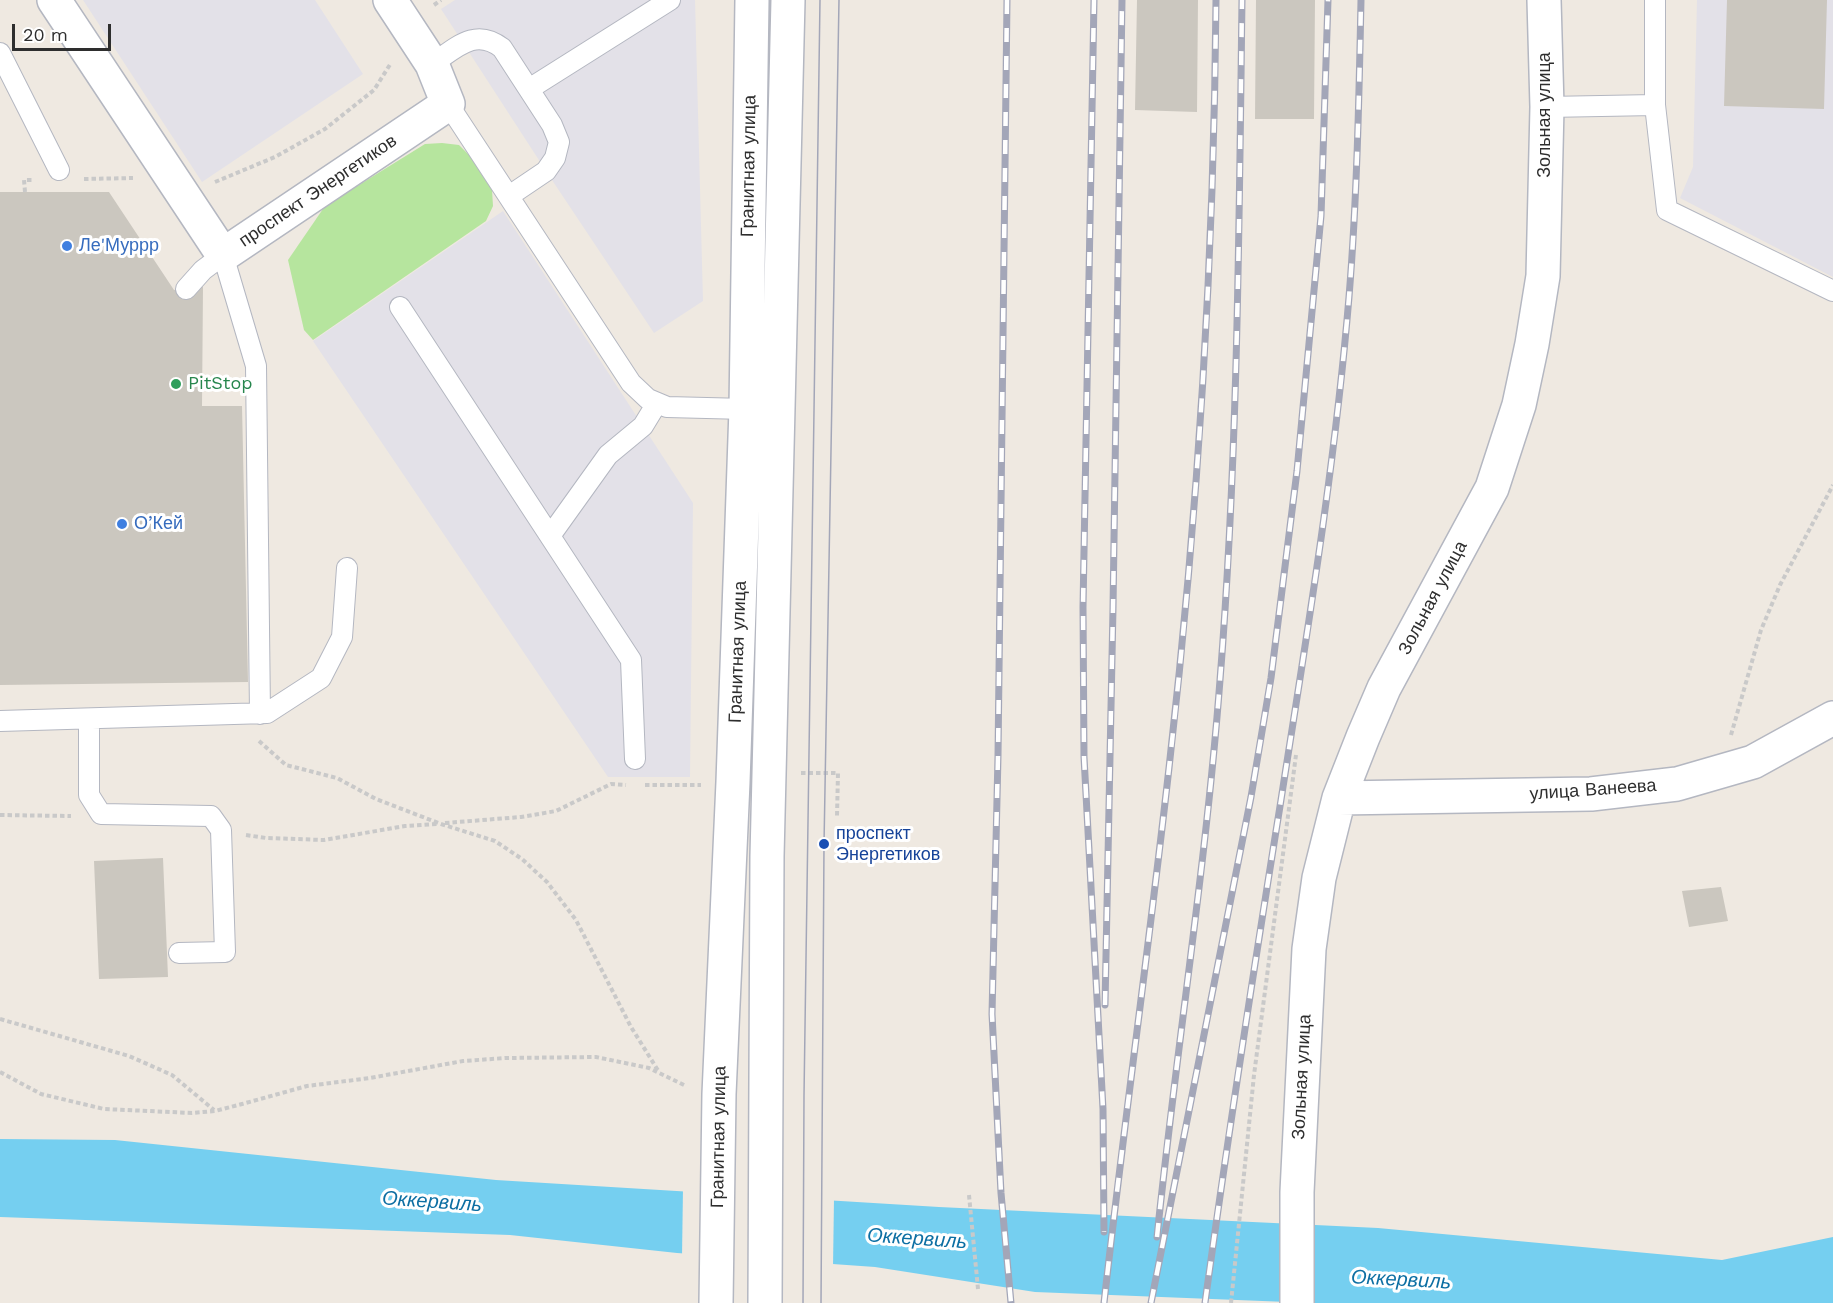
<!DOCTYPE html>
<meta charset="utf-8">
<style>
body{margin:0}
#map{position:relative;width:1833px;height:1303px;overflow:hidden;background:#efe9e1;font-family:"Work Sans",sans-serif}
canvas{display:block}
.scale{position:absolute;left:12px;top:24px;width:99px;height:27px;box-sizing:border-box;border:3px solid #2e2e2e;border-top:0;padding-left:8px;font-size:18px;line-height:21px;white-space:nowrap;color:#2e2e2e;-webkit-text-stroke:4px #fff;paint-order:stroke}
</style>
<div id="map">
<canvas width="1833" height="1303"></canvas>
<div class="scale">20 m</div>
</div>
<script>
const c = document.querySelector('canvas').getContext('2d');
c.lineJoin = 'round';
function paint(path, color) {
  c.fillStyle = color;
  c.fill(path, 'evenodd');
}
function stroke(path, color, width, dash) {
  c.strokeStyle = color;
  c.lineWidth = width;
  c.lineCap = dash ? 'butt' : 'round';
  c.setLineDash(dash || []);
  c.stroke(path);
}
function drawText(font, color, halo, rows, align = 'center') {
  c.font = font + ' "Work Sans",sans-serif';
  c.lineWidth = 6;
  c.setLineDash([]);
  c.textBaseline = 'middle';
  c.strokeStyle = halo;
  c.fillStyle = color;
  for (const [text, x, y, turn = 0] of rows) {
    c.save();
    c.translate(x, y);
    c.rotate((+turn || 0) * Math.PI / 180);
    c.textAlign = isNaN(turn) ? turn : align;
    if (halo) c.strokeText(text, 0, 0);
    c.fillText(text, 0, 0);
    c.restore();
  }
}
paint(new Path2D(`
 M83 0H315L363 74 202 182Z
 M455 0H695L703 301 654 333 546 171 441 9Z
 M1697 0H1833V277L1680 198 1693 167Z
 M503 211 693 503 690 777H608L313 341Z`), '#e3e1e8');
paint(new Path2D(`
 M442 143 459 145 470 156 492 190 493 206 486 221 313 340 304 330 288 260 325 206 425 144Z`), '#b6e59e');
paint(new Path2D(`
 M0 1139 115 1140 496 1180 939 1207 1378 1228 1722 1260 1833 1237V1303H1313L1035 1292 875 1267 677 1253 510 1235 0 1217Z`), '#75cff0');
paint(new Path2D(`
 M683 1188 834 1198 833 1267 682 1257Z`), '#efe9e1');
paint(new Path2D(`
 M1137 0H1198L1197 112 1135 110Z
 M1256 0H1315L1314 119H1255Z
 M1727 0H1827L1824 109 1724 106Z
 M0 192H109L174 290 203 287 202 406H242L248 682 0 685Z
 M163 858 168 977 99 979 94 861Z
 M1721 887 1728 921 1689 927 1682 891Z`), '#cbc7bf');
const service = new Path2D(`
 M1655 0V105
 M0 53 59 170
 M432 64C456 48 475 27 502 48L552 125 559 142 555 158 546 171 509 196
 M529 89 670 0
 M448 104 631 383 648 399 667 407 746 409
 M1547 107 1655 105 1667 210 1833 291
 M186 289 203 270 223 255 256 366 260 714
 M400 307 631 660 635 759
 M550 536 608 455 643 426 657 403
 M89 720V795L101 814 211 816 221 830 225 952 179 953
 M0 721 267 713 321 678 342 637 347 568`);
const minor = new Path2D(`
 M54 0 223 255 448 104 432 64 390 0`);
const tertiary = new Path2D(`
 M1339 798 1591 794 1677 784 1753 762 1833 718
 M716 1303 719 1094 733 782 746 409 752 0
 M765 1303 767 856 788 0
 M1297 1303V1192L1309 949 1319 878 1339 798 1363 737 1384 688 1492 488 1519 405 1532 344 1543 276 1547 107 1544 0`);
stroke(service, '#b4b7c1', 22);
stroke(minor, '#b4b7c1', 36);
stroke(tertiary, '#b4b7c1', 36);
stroke(new Path2D(`
 M434 5 441 0
 M84 179 133 178
 M215 182 275 157 325 129 374 90 391 63
 M25 192 24 180H34
 M1731 735 1761 630 1780 585 1833 485
 M259 741 286 765 337 778 376 799 441 824 495 841 522 859 547 882 576 920 631 1027 659 1072
 M801 773H838L837 816
 M645 785H701
 M0 815 71 816
 M445 823 521 817 556 811 611 784 626 785
 M246 835 266 838 324 840 405 826 437 824
 M0 1019 129 1056 172 1075 214 1110
 M0 1072 41 1094 104 1109 192 1113 215 1111 242 1104 307 1086 370 1078 463 1061 506 1058 596 1057 649 1068 686 1086
 M969 1195 978 1289
 M1231 1303 1254 1075 1296 755`), '#c9c9c9', 4, [4.5, 3]);
stroke(service, '#fff', 20);
stroke(minor, '#fff', 33);
stroke(tertiary, '#fff', 33);
stroke(new Path2D(`
 M803 1303 804 1095 820 0
 M821 1303 824 844 839 0`), '#a3a6b8', 1.5);
const rail = new Path2D(`
 M1007 0 998 756 992 1014 1001 1193 1011 1303
 M1094 0 1083 607 1084 757 1103 1109 1104 1232
 M1105 1005 1113 608 1122 0
 M1157 1237C1176 1051 1206 866 1220 680 1238 453 1239 227 1242 0
 M1104 1303C1124 1124 1149 946 1169 768 1198 513 1214 256 1216 0
 M1151 1303 1251 797 1271 678 1297 471 1321 216 1328 0
 M1205 1303C1228 1135 1254 968 1281 800 1307 633 1335 466 1349 297 1357 198 1359 99 1361 0`);
stroke(rail, '#a3a6b8', 7);
stroke(rail, '#fff', 4.5, [14]);
for (const [x, y, r, color] of [
 [67,246,6,"#3f7fe0"],
 [176,384,6,"#2e9e5b"],
 [122,524,6,"#3f7fe0"],
 [824,844,6,"#1a4fb4"]
]) {
  const dot = new Path2D();
  dot.arc(x, y, r, 0, 2 * Math.PI);
  c.fillStyle = color;
  c.fill(dot);
  stroke(dot, '#fff', 2);
}
drawText('18px', '#2e2e2e', '#fff', [
 ["Зольная улица",1545,115,-90],
 ["Гранитная улица",749,166,-89],
 ["проспект Энергетиков",318,191,-34],
 ["Зольная улица",1433,598,-62],
 ["Гранитная улица",738,652,-88],
 ["улица Ванеева",1593,790,-4],
 ["Зольная улица",1302,1077,-87],
 ["Гранитная улица",719,1137,-89]
]);
drawText('18px', '#366cbe', '#fff', [
 ["Ле'Муррр",79,246],
 ["О’Кей",134,524]
], 'left');
drawText('18px', '#27864d', '#fff', [
 ["PitStop",188,384]
], 'left');
drawText('18px', '#164399', '#fff', [
 ["проспект",836,834],
 ["Энергетиков",836,855]
], 'left');
drawText('italic 20px', '#0d6fa3', '#fff', [
 ["Оккервиль",432,1202,4],
 ["Оккервиль",917,1239,4],
 ["Оккервиль",1401,1280,3]
]);
</script>
